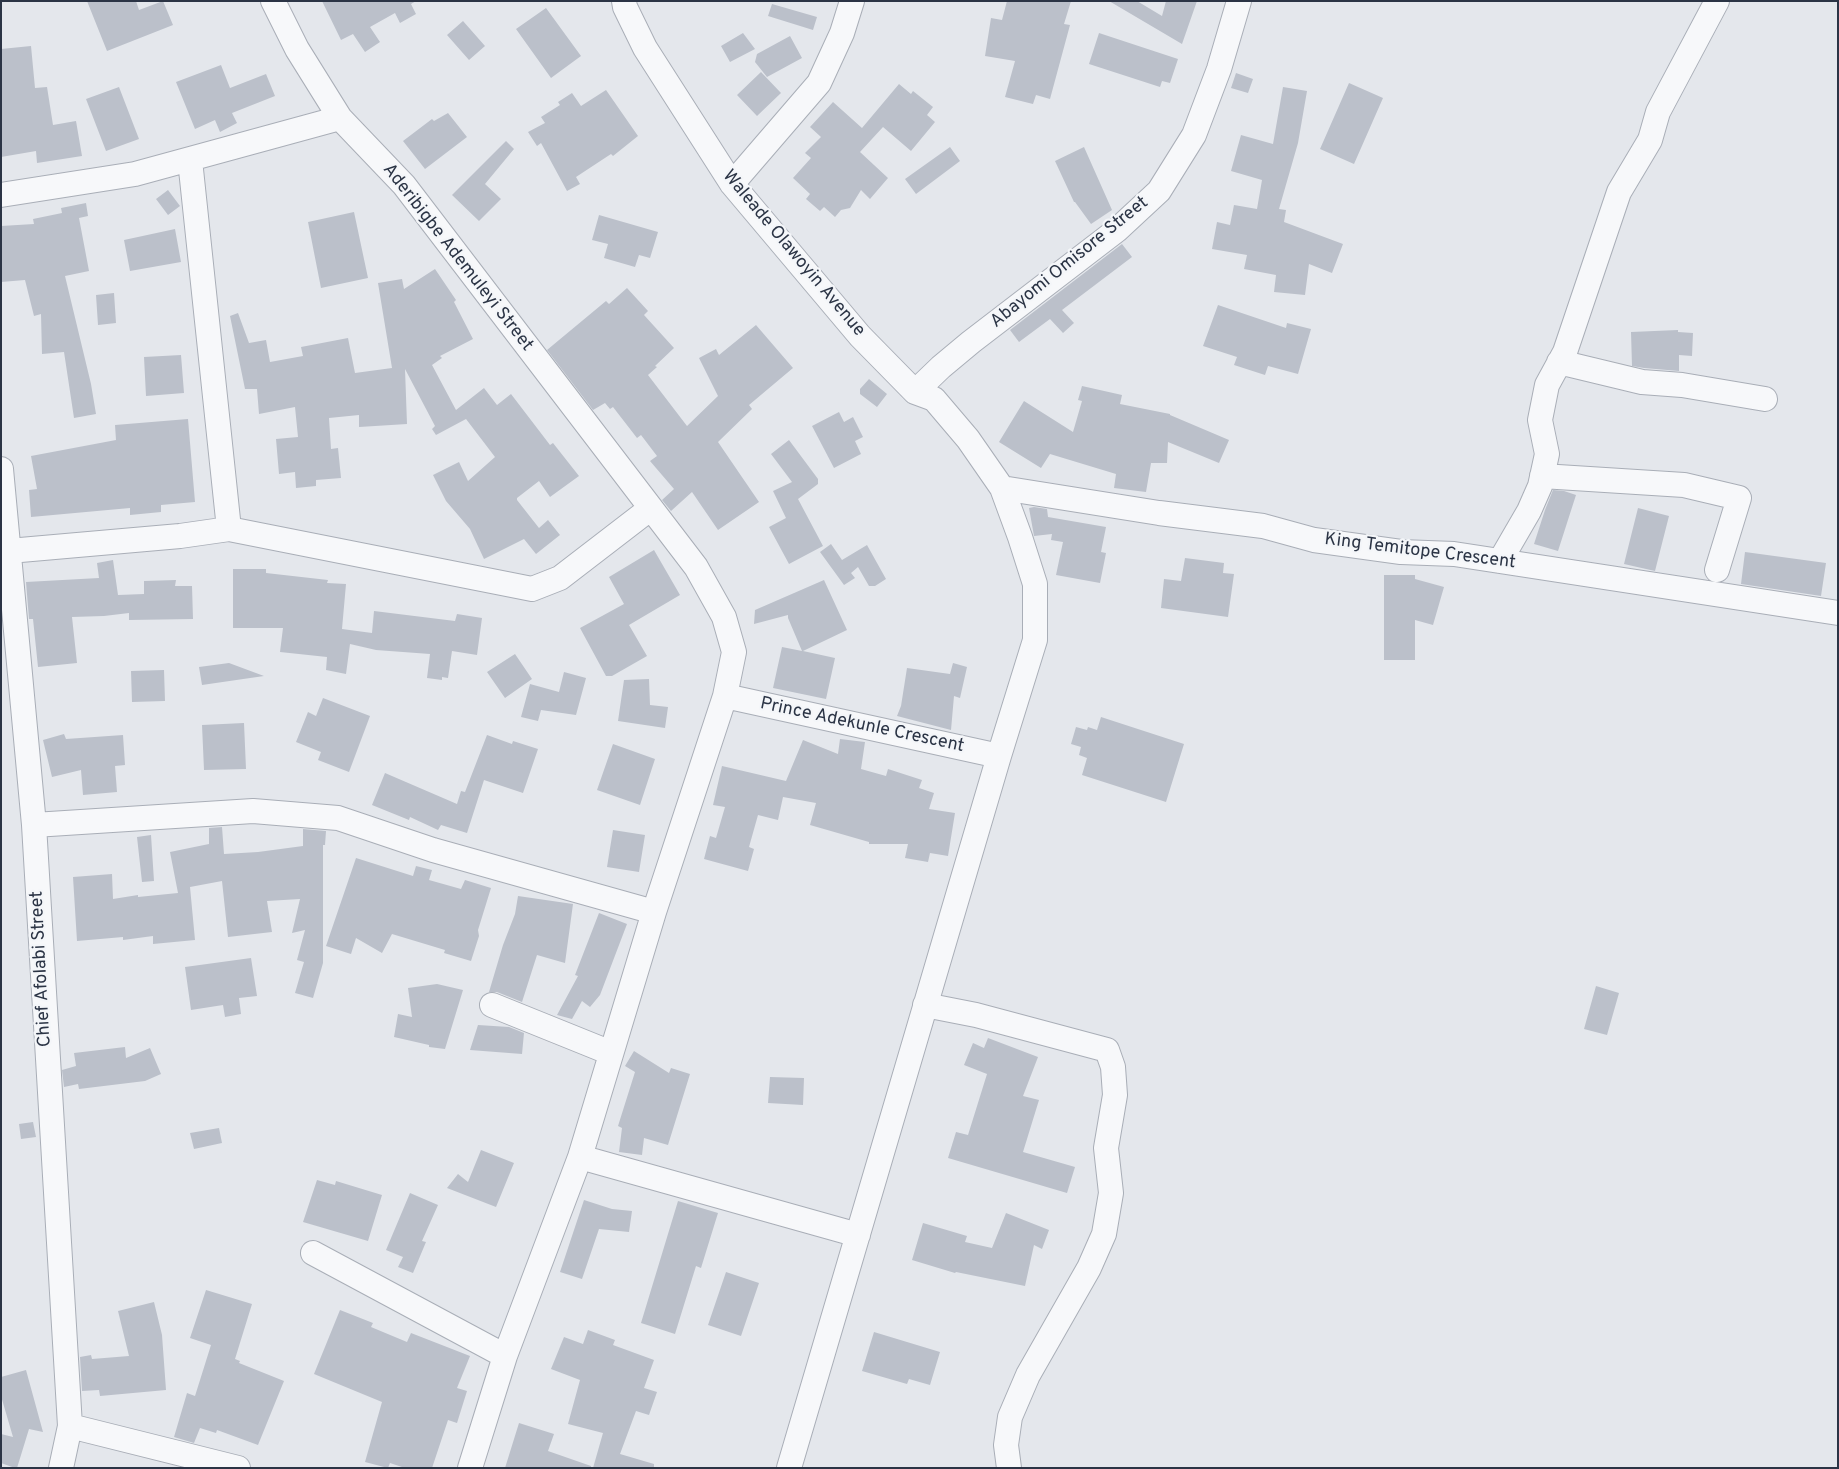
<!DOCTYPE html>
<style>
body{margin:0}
#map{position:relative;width:1839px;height:1469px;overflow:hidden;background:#e4e7ec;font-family:Overpass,sans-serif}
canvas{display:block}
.frame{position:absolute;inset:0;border:2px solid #2b3445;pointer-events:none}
</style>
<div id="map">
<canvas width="1839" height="1469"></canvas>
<div class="frame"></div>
</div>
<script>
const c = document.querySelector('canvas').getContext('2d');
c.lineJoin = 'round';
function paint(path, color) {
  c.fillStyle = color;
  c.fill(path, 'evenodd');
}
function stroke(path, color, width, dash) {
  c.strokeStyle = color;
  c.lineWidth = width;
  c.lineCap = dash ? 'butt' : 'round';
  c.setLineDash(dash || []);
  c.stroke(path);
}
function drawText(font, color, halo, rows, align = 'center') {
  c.font = font + ' Overpass,sans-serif';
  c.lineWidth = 4.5;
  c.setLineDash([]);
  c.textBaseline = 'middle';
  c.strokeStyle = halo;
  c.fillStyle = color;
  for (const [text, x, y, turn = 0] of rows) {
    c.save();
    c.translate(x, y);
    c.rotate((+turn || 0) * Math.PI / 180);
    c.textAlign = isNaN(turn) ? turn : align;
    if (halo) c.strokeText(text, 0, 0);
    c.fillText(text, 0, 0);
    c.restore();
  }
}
paint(new Path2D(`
 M87 1H136L139 10 163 1 173 25 107 51Z
 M322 1H416L411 4 416 14 400 23 395 13 370 27 380 42 365 52 353 34 341 40Z
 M1007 1H1071L1064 24 1070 25 1050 99 1036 95 1033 104 1005 97 1015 61 985 56 991 18 1002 20Z
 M1109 1H1137L1162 16 1166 1H1197L1182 44Z
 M772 4 817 17 813 30 768 16Z
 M546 8 581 56 551 78 516 29Z
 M463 21 485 46 469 60 447 35Z
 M743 33 755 49 730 62 721 46Z
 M1099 33 1178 59 1170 83 1162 81 1160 87 1089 64Z
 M790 36 802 58 767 77 755 62 757 54Z
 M31 46 35 88 47 87 53 125 76 121 82 156 37 163 36 151 1 157V49Z
 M221 65 230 88 266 74 275 96 232 113 237 123 220 132 215 120 195 129 176 82Z
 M761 72 781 93 757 116 737 95Z
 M1236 73 1253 79 1248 93 1231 88Z
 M1349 83 1383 98 1354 164 1320 149Z
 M899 84 911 94 913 91 933 107 927 115 935 122 911 151 883 127 860 152 888 178 870 199 861 190 850 208 841 210 835 217 824 207 820 211 806 199 810 194 793 178 811 158 805 153 821 137 810 127 833 102 862 128Z
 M119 87 139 139 106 151 86 99Z
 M1283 87 1307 91 1298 143 1279 209 1286 210 1284 222 1343 244 1332 273 1309 264 1305 295 1274 292 1276 275 1244 269 1247 255 1212 249 1217 222 1230 225 1234 205 1257 209 1262 180 1231 171 1241 135 1273 144Z
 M606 90 638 136 613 156 611 154 576 177 580 184 567 191 541 143 537 146 528 132 545 123 541 117 560 105 558 102 572 93 581 106Z
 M448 113 467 137 425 169 403 141 432 119 434 121Z
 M506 141 514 149 485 184 501 199 479 221 452 195Z
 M950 147 960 161 916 194 905 179Z
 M1084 147 1112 210 1091 224 1075 202H1074L1055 161Z
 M168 190 180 206 168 215 156 199Z
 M86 203 88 216 79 218 89 271 65 276 91 384 96 414 74 418 64 352 42 354 41 314 34 316 25 280 1 282V226L34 224 33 219 62 213 61 208Z
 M354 212 368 278 321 288 308 222Z
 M599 215 658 232 650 258 639 255 635 267 604 258 608 244 592 240Z
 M175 229 181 262 130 271 124 240Z
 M1122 244 1132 257 1062 310 1074 323 1063 333 1050 319 1019 342 1010 330Z
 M435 269 456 300 454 302 473 339 440 356 442 358 432 365 456 410 484 388 497 405 511 394 550 445 553 443 579 476 550 497 539 481 517 498V500L539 528 548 520 560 535 536 554 524 539 484 559 470 529 446 501 433 475 459 462 468 481 495 457 466 419 436 435 432 429 435 426 405 369 407 424 359 427V415L329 418 331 449 338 448 341 478 316 480V486L296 488 295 472 279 474 276 439 298 437 295 407 259 414 257 389H245L230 316 238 313 249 343 266 340 270 362 303 356 301 347 348 338 355 373 392 368 378 283 402 279 404 289Z
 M627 288 648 311 644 315 674 348 655 366 657 367 648 375 687 426 718 396 699 358 716 349 719 355 756 325 793 368 749 405 752 409 718 442 759 502 718 530 692 492 671 511 662 500 674 489 650 461 657 456 641 435 637 438 613 407 610 409 605 403 593 410 547 350 606 301 609 304Z
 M114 293 116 323 98 325 96 295Z
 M1218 305 1286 328 1287 323 1311 329 1298 374 1268 366 1265 375 1234 365 1237 357 1203 346Z
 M1678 330V332L1693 333 1692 356 1679 355V371L1644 368 1632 366 1631 332Z
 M181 355 184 393 146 396 144 357Z
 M869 379 887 394 877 407 860 394V389Z
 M1082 386 1122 395 1120 404 1170 414V415L1229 440 1219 463 1168 442 1167 463H1151L1146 492 1114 488 1116 474 1050 454 1041 468 999 442 1024 401 1073 432 1082 401 1078 400Z
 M839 412 844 422 853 417 863 437 855 441 861 454 834 468 812 426Z
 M188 419 195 502 161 505V512L130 515V508L31 517 29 490 37 489 31 456 116 440 115 425Z
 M789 440 818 479V484L798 499 823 546 789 564 769 527 786 518 773 491 792 482 771 454Z
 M1553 490 1564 491 1576 495 1558 551 1534 544 1545 510Z
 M1034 507 1047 509 1048 517 1106 527 1101 552 1106 553 1100 583 1056 575 1063 542 1051 540 1052 534 1034 536 1029 508Z
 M1638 508 1669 516 1655 571 1624 564Z
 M831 544 842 560 867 545 886 579 875 586H869L858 567 851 573 855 578 844 585 820 552Z
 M654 550 680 595 629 625 647 656 612 676H606L580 628 624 604 609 577Z
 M1745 552 1826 563 1821 596 1741 584Z
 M1185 558 1224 563 1223 573 1234 574 1228 617 1161 608 1164 579 1181 581Z
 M113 560 118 595 144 594V581L176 580 175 586H192L193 619 129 620V613L104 616 72 617 77 663 38 667 33 619H29L26 582 99 578 97 563Z
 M233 569H266V573L328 580 327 583 346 584 342 629 372 633 374 611 455 621 457 614 482 618 477 655 452 651 448 678 442 677V680L427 678 430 654 376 650 350 644 346 674 326 670 327 657 280 652 283 628H233Z
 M1384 575H1415V579L1444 587 1433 625 1415 620V660H1384Z
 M824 580 847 630 803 651 835 658 826 699 773 688 782 647 802 651 788 618V615L754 624 755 610Z
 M515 654 532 679 505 698 487 672Z
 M229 663 264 676 202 685 199 667Z
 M953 663 967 667 960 698 954 696 951 730 897 716 901 706 907 668 950 674Z
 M164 670 165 701 132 702 131 671Z
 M564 672 586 678 576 715 541 710 538 721 521 717 530 684 559 692Z
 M649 679 650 705 668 707 665 728 618 721 624 680Z
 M323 698 370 716 349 772 318 760 321 752 296 742 308 712 316 716Z
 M1101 717 1184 744 1166 802 1082 775 1087 758 1079 755 1081 747 1071 744 1076 727 1087 730 1088 727 1097 730Z
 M244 723 246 769 204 770 202 725Z
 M64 734 66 739 123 735 125 765 115 766 117 792 83 795 81 770 52 777 43 740Z
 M487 735 512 744 513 741 538 749 523 793 484 780 467 833 441 825 438 830 410 817 409 820 372 805 385 773 457 804 461 791 465 792Z
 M840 739 865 742 861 769 886 776 888 769 922 780 919 788 934 793 929 809 955 813 948 856 930 853 928 862 905 858 908 844H869V842L810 825 816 803 783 797 778 820 758 815 749 847 754 849 748 871 704 859 710 836 716 838 725 807 713 805 722 766 786 781 803 740 838 754Z
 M613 744 655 759 640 805 597 790Z
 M222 827 224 854 258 852 303 846V829L326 831 325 845H323V963L313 998 295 993 304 962 297 960 305 930 292 933 300 899 267 901 272 932 228 937 222 881 190 887 195 940 153 944V936L123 940V937L77 941 73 877 112 874 113 899 138 895V897L178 893 170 852 209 844V828Z
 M613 830 645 835 639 872 607 867Z
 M151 835 154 881 142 882 137 837Z
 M356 858 413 876 416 866 432 870 429 880 461 889 465 880 491 888 478 930 479 936 471 961 444 953 445 950 392 934 382 953 356 938 351 954 326 946Z
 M518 896 573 904 565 963 537 955 522 1002 497 992H489L503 945 515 914Z
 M599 913 627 924 600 995 590 1007 582 1001 572 1019 557 1015 578 976 575 975Z
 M251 958 257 996 239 998 241 1014 225 1017 223 1005 191 1010 185 967Z
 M437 984 463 990 445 1049 429 1047V1045L394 1037 398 1014 412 1017 408 988Z
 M1596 986 1619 993 1607 1035 1584 1029Z
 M478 1025 509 1027 524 1033 522 1054 470 1050Z
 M988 1038 1038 1057 1023 1096 1039 1100 1023 1152 1075 1167 1067 1193 948 1158 956 1132 968 1135 987 1074 964 1065 973 1043 984 1048Z
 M125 1047 126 1058 150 1048 161 1074 145 1081 79 1089 78 1084 64 1087 62 1070 76 1066 74 1053Z
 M634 1051 669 1073 671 1068 690 1074 668 1145 644 1138 642 1155 619 1152 622 1128 618 1126 635 1072 625 1066Z
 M770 1077 804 1078 803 1105 768 1103Z
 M33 1122 36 1137 21 1139 19 1124Z
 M219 1128 222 1143 194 1149 190 1133Z
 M481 1150 514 1163 496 1207 447 1188 458 1174 468 1182Z
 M317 1180 335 1185 336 1181 382 1195 368 1241 303 1222Z
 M410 1193 438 1205 422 1241 426 1242 413 1273 398 1267 403 1257 386 1250Z
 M584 1200 612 1209 632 1211 629 1232 599 1229 582 1279 560 1272Z
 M678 1201 718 1213 701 1268 696 1266 675 1334 641 1323Z
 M1006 1213 1049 1230 1042 1249 1034 1245 1025 1286 956 1272 955 1273 912 1260 923 1223 967 1236 965 1242 992 1248Z
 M726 1272 759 1283 741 1336 708 1325Z
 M206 1290 252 1304 235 1359 240 1361 239 1363 284 1381 258 1445 217 1430 216 1433 200 1428 194 1443 174 1437 187 1393 195 1396 211 1345 190 1338Z
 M154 1302 162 1335 166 1390 100 1396 99 1390 82 1391 80 1357 91 1355 92 1359 129 1356 118 1311Z
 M340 1310 373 1323 371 1327 407 1342 411 1333 470 1356 457 1388 467 1391 457 1423 448 1420 432 1468H405L390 1463 388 1468 365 1462 382 1402 314 1374Z
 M588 1330 615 1340 613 1345 654 1360 644 1388 657 1392 649 1415 636 1411 620 1454 654 1464V1468H593L603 1433 568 1424 580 1380 551 1369 564 1337 583 1344Z
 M874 1332 940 1352 930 1385 909 1379 907 1384 862 1371Z
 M26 1370 43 1432 29 1429 17 1468H15L1 1463V1434L13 1437 1 1396V1377Z
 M519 1423 554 1434 548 1451 591 1466V1468H505Z`), '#bbc0ca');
const minor = new Path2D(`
 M273 1 297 49 340 118 404 185 696 567 724 617 734 652 725 696 654 912 580 1157 505 1356 470 1468
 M624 1 625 7 645 48 732 184 860 336 915 392 934 399 968 439 1002 488 1020 537 1035 584V640L999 756 789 1468
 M190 160 229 529
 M732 184 819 83 842 33 852 1
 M1 195 135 174 340 118
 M1559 362 1642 382 1682 385 1765 399
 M915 392 941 367 971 342 1117 230 1159 191 1194 135 1219 69 1239 1
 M1 469 34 825 70 1426 61 1468
 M1542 476 1684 485 1739 498 1717 570
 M1002 488 1159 513 1263 526 1314 540 1401 552 1454 554 1838 613
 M9 551 180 536 229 529 532 589 560 578 651 508
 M1500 561 1529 511 1540 486 1547 454 1540 420 1547 385 1565 352 1619 192 1650 140 1658 112 1717 1
 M725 696 999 756
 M34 825 253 811 338 818 433 850 654 912
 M492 1005 611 1053
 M925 1005 976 1015 1107 1050 1113 1067 1115 1095 1106 1148 1111 1193 1104 1234 1089 1268 1028 1375 1010 1417 1006 1445 1009 1468
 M580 1157 858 1235
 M313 1253 505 1356
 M70 1426 238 1468`);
stroke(minor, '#a9aeb7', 26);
stroke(minor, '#f7f8fa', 24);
drawText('18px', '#2b3445', '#f4f6f9', [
 ["Waleade Olawoyin Avenue",793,254,50],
 ["Aderibigbe Ademuleyi Street",457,258,52],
 ["Abayomi Omisore Street",1070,263,-39],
 ["King Temitope Crescent",1420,552,7],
 ["Prince Adekunle Crescent",862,726,12],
 ["Chief Afolabi Street",42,969,-93]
]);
</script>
